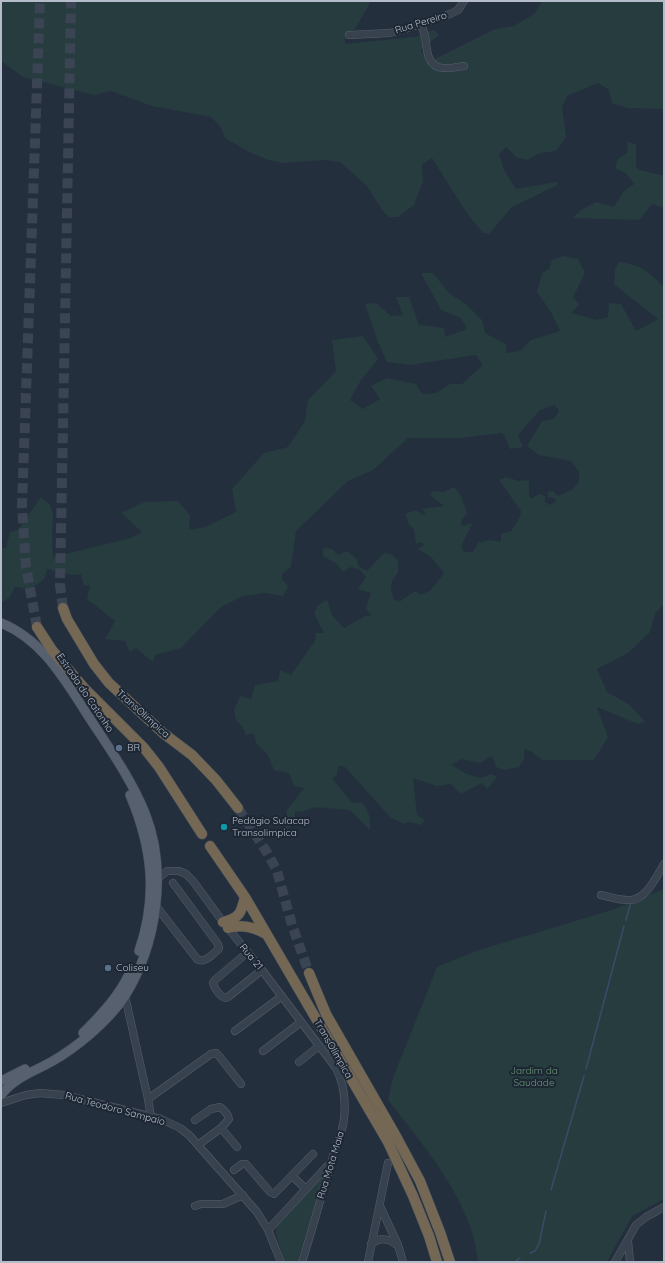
<!DOCTYPE html>
<meta charset="utf-8">
<style>
body{margin:0}
#map{position:relative;width:665px;height:1263px;overflow:hidden;background:#242f3e;font-family:Quicksand,sans-serif}
canvas{display:block}
.frame{position:absolute;inset:0;border:2px solid #b4bcc9;pointer-events:none}
</style>
<div id="map">
<canvas width="665" height="1263"></canvas>
<div class="frame"></div>
</div>
<script>
const c = document.querySelector('canvas').getContext('2d');
c.lineJoin = 'round';
function paint(path, color) {
  c.fillStyle = color;
  c.fill(path, 'evenodd');
}
function stroke(path, color, width, dash) {
  c.strokeStyle = color;
  c.lineWidth = width;
  c.lineCap = dash ? 'butt' : 'round';
  c.setLineDash(dash || []);
  c.stroke(path);
}
function drawText(font, color, halo, rows, align = 'center') {
  c.font = font + ' Quicksand,sans-serif';
  c.lineWidth = 4;
  c.setLineDash([]);
  c.textBaseline = 'middle';
  c.strokeStyle = halo;
  c.fillStyle = color;
  for (const [text, x, y, turn = 0] of rows) {
    c.save();
    c.translate(x, y);
    c.rotate((+turn || 0) * Math.PI / 180);
    c.textAlign = isNaN(turn) ? turn : align;
    if (halo) c.strokeText(text, 0, 0);
    c.fillText(text, 0, 0);
    c.restore();
  }
}
paint(new Path2D(`
 M1 1H371L355 29 345 34V44L415 37 434 30 439 35 421 50 429 62 495 29 514 26 534 14 542 1H664V109L627 108 612 103 609 90 598 83 567 96 562 107 566 137 556 151 540 153 528 160 516 157 506 147 499 154 504 170 516 189 557 182 558 185 512 207 489 234 483 233 466 212 432 158 422 164 423 181 414 205 398 217H390L384 213 367 186 340 162 324 160 284 163 269 160 249 152 225 138 220 126 211 117 152 106 111 91 94 95 23 77 1 61Z
 M627 142 636 144V167L640 170 664 176V208L652 204 639 220 573 218 581 210 596 202 614 207 623 192 634 184 626 173 615 168 618 159 628 152Z
 M563 256 578 259 585 273 573 297 579 304 572 313 597 320 608 317 609 303 621 304 636 331 658 319 614 284 615 270 619 262C642 265 649 272 664 287V604L655 613 650 632 628 653 597 669 607 692 630 705 645 722 638 724 597 707 608 737 594 760H542L532 752 524 749V759L519 767 504 770 496 767 492 756 480 763 461 759 451 765 467 774 480 778 491 774 497 777 487 789 482 783 461 794 451 784 436 786 413 778 417 815 425 820 421 825 410 822 404 824 390 817 345 767 338 766 337 775 332 778 352 803 362 802C369 812 371 818 370 830L350 810 315 807 302 812 295 811V823L284 832 287 810 304 788 294 786 289 773 274 770 267 754 256 743 254 733 246 735 242 726 236 721 234 710 240 696 251 699 255 685 278 681 280 670 291 675 315 641 316 633H324L314 613 318 605 327 600 332 615 344 628 365 616H371L366 608 371 593 358 589 366 577 360 570 351 567 343 572 337 564 323 556V548L332 549 338 555 347 551 356 558 359 567 367 571 384 553 391 554 398 560V573C389 583 390 587 394 599L399 602 415 591 421 595 431 590 444 573 431 557 418 549 424 545 422 542 416 544 414 529 409 525 405 514 416 510 423 515 426 514 422 509 444 506 430 495 433 491 444 492 454 487 461 496 467 513 461 521 462 526 473 523 461 546 464 552H473L478 543 490 540 501 542V534L511 531 520 517 521 511 499 480 506 477 519 481 529 480V495L531 499 539 494 545 496V502L550 505 556 501 554 498 548 497 547 492 553 491 558 496 573 489 579 482V472L571 461 539 455 527 446 542 421 554 419 559 411 555 405 540 410 518 435 523 447 510 449 504 435 501 433 461 438H408L373 470 348 481 296 531 291 567 282 574V579L288 586 283 596 265 593 243 596 221 607 181 648 155 655 153 662 136 648 130 652 125 641 105 639 115 621 87 599 90 585 84 586 81 574 72 575 47 569 44 579 31 589 15 587 9 598 1 603V548H6L10 532 18 530 41 497 50 505 53 513 52 536 53 557 131 538 142 532 121 513 145 502 178 501 190 515 189 530 205 527 236 512 232 489 264 453 288 447 305 421 308 400 336 371 332 340 363 336 378 359 361 380 350 400 363 409 380 399 371 386 387 378 416 384 422 394 436 393 450 384H462L483 365 476 355 410 365 387 362 378 342 365 304 376 303 391 316 403 315 396 297H409L419 325 444 328 445 337 467 329 461 318 441 310 421 273H433L449 293 467 305 482 320 485 333 506 344 507 353 520 351 531 340 560 331 551 312 537 292 542 273 549 269 552 260Z
 M664 889V1199L632 1216 607 1262H478C477 1253 475 1244 473 1235 457 1184 420 1141 388 1100L393 1078 437 967 476 951 612 910Z
 M323 1176 324 1179 297 1262H286C283 1252 273 1234 277 1225Z`), '#263c3f');
stroke(new Path2D(`
 M626 920 631 902
 M586 1069 624 926
 M551 1190 584 1076
 M530 1253 535 1251 539 1244 546 1211
 M515 1262 520 1258`), '#394c67', 1.5);
stroke(new Path2D(`
 M63 608 60 585 71 1
 M37 627 26 567 22 506 40 1
 M238 808 268 854 277 871 292 925 309 973`), '#3a4453', 10, [10, 5]);
const minor = new Path2D(`
 M421 24C422 28 424 32 425 36 427 47 426 62 438 67 446 70 456 67 464 66
 M349 35 390 33 405 29 450 14 458 10 464 1
 M156 880 167 871H179L186 874 193 881 223 922 262 970 336 1068C344 1084 346 1100 344 1118 343 1132 337 1143 333 1156 323 1191 313 1227 302 1262
 M601 895C610 897 621 901 631 900 646 899 657 876 664 864
 M156 906 197 959C205 964 212 954 218 950L219 948 218 944 173 883
 M248 952 215 980 213 983C215 989 220 997 226 998L228 997 262 970
 M125 996 148 1099 151 1117
 M235 1031 282 996
 M263 1051 301 1022
 M299 1062 319 1046
 M148 1099 211 1054 216 1053 219 1056 241 1084
 M1 1103 26 1095 40 1093 64 1095 161 1119 180 1128 189 1135 257 1212 268 1230 281 1262
 M195 1120 211 1109 220 1107C224 1110 228 1114 229 1119L221 1128 198 1145
 M221 1128 237 1147
 M234 1170 242 1164H246L270 1192 274 1194 313 1154
 M292 1176 306 1189
 M195 1206 201 1204H223L243 1195
 M380 1206 398 1245 403 1262
 M268 1230 331 1162
 M628 1241 630 1262
 M371 1244C380 1237 388 1238 397 1245
 M368 1262 388 1163
 M615 1262 636 1225 646 1217 664 1207`);
const major = new Path2D(`
 M1 623C41 639 63 677 85 711 106 744 130 776 145 813 168 870 157 944 125 996 109 1021 76 1048 51 1062 33 1072 14 1078 1 1095
 M130 795C152 847 158 896 139 951
 M83 1033C102 1014 120 995 131 970
 M1 1081 25 1069`);
const highway = new Path2D(`
 M63 608 67 619 94 664 109 683 163 733 192 755 216 780 238 808
 M37 627 52 650 84 688 144 748 159 767 202 834
 M210 846 245 897 388 1142 413 1196 429 1236 437 1262
 M223 922C240 918 241 913 245 897
 M228 928C242 924 253 927 266 934
 M309 973 326 1014 397 1138 420 1181 440 1232 450 1262`);
stroke(minor, '#565f6c', 8);
stroke(major, '#414a57', 10);
stroke(highway, '#434c59', 11);
stroke(minor, '#38414e', 7);
stroke(major, '#56606e', 9);
stroke(highway, '#746855', 10);
for (const [x, y, r, color] of [
 [119,748,4,"#5c6f8a"],
 [224,827,4,"#0f9aa8"],
 [108,968,4,"#5c6f8a"]
]) {
  const dot = new Path2D();
  dot.arc(x, y, r, 0, 2 * Math.PI);
  c.fillStyle = color;
  c.fill(dot);
  stroke(dot, '#1d2633', 1.5);
}
drawText('10px', '#b4bcc9', '#1d2633', [
 ["Rua Pereiro",421,23,-17],
 ["Estrada do Catonho",85,693,56],
 ["TransOlímpica",143,714,42],
 ["Rua 21",251,957,50],
 ["TransOlímpica",333,1049,60],
 ["Rua Teodoro Sampaio",115,1109,15],
 ["Rua Mota Maia",331,1165,-73]
]);
drawText('10px', '#b4bcc9', '#1d2633', [
 ["BR",127,748],
 ["Pedágio Sulacap",232,821],
 ["Transolimpica",232,833],
 ["Coliseu",116,968]
], 'left');
drawText('10px', '#6b9a76', '#1d2633', [
 ["Jardim da",534,1071],
 ["Saudade",534,1083]
]);
</script>
